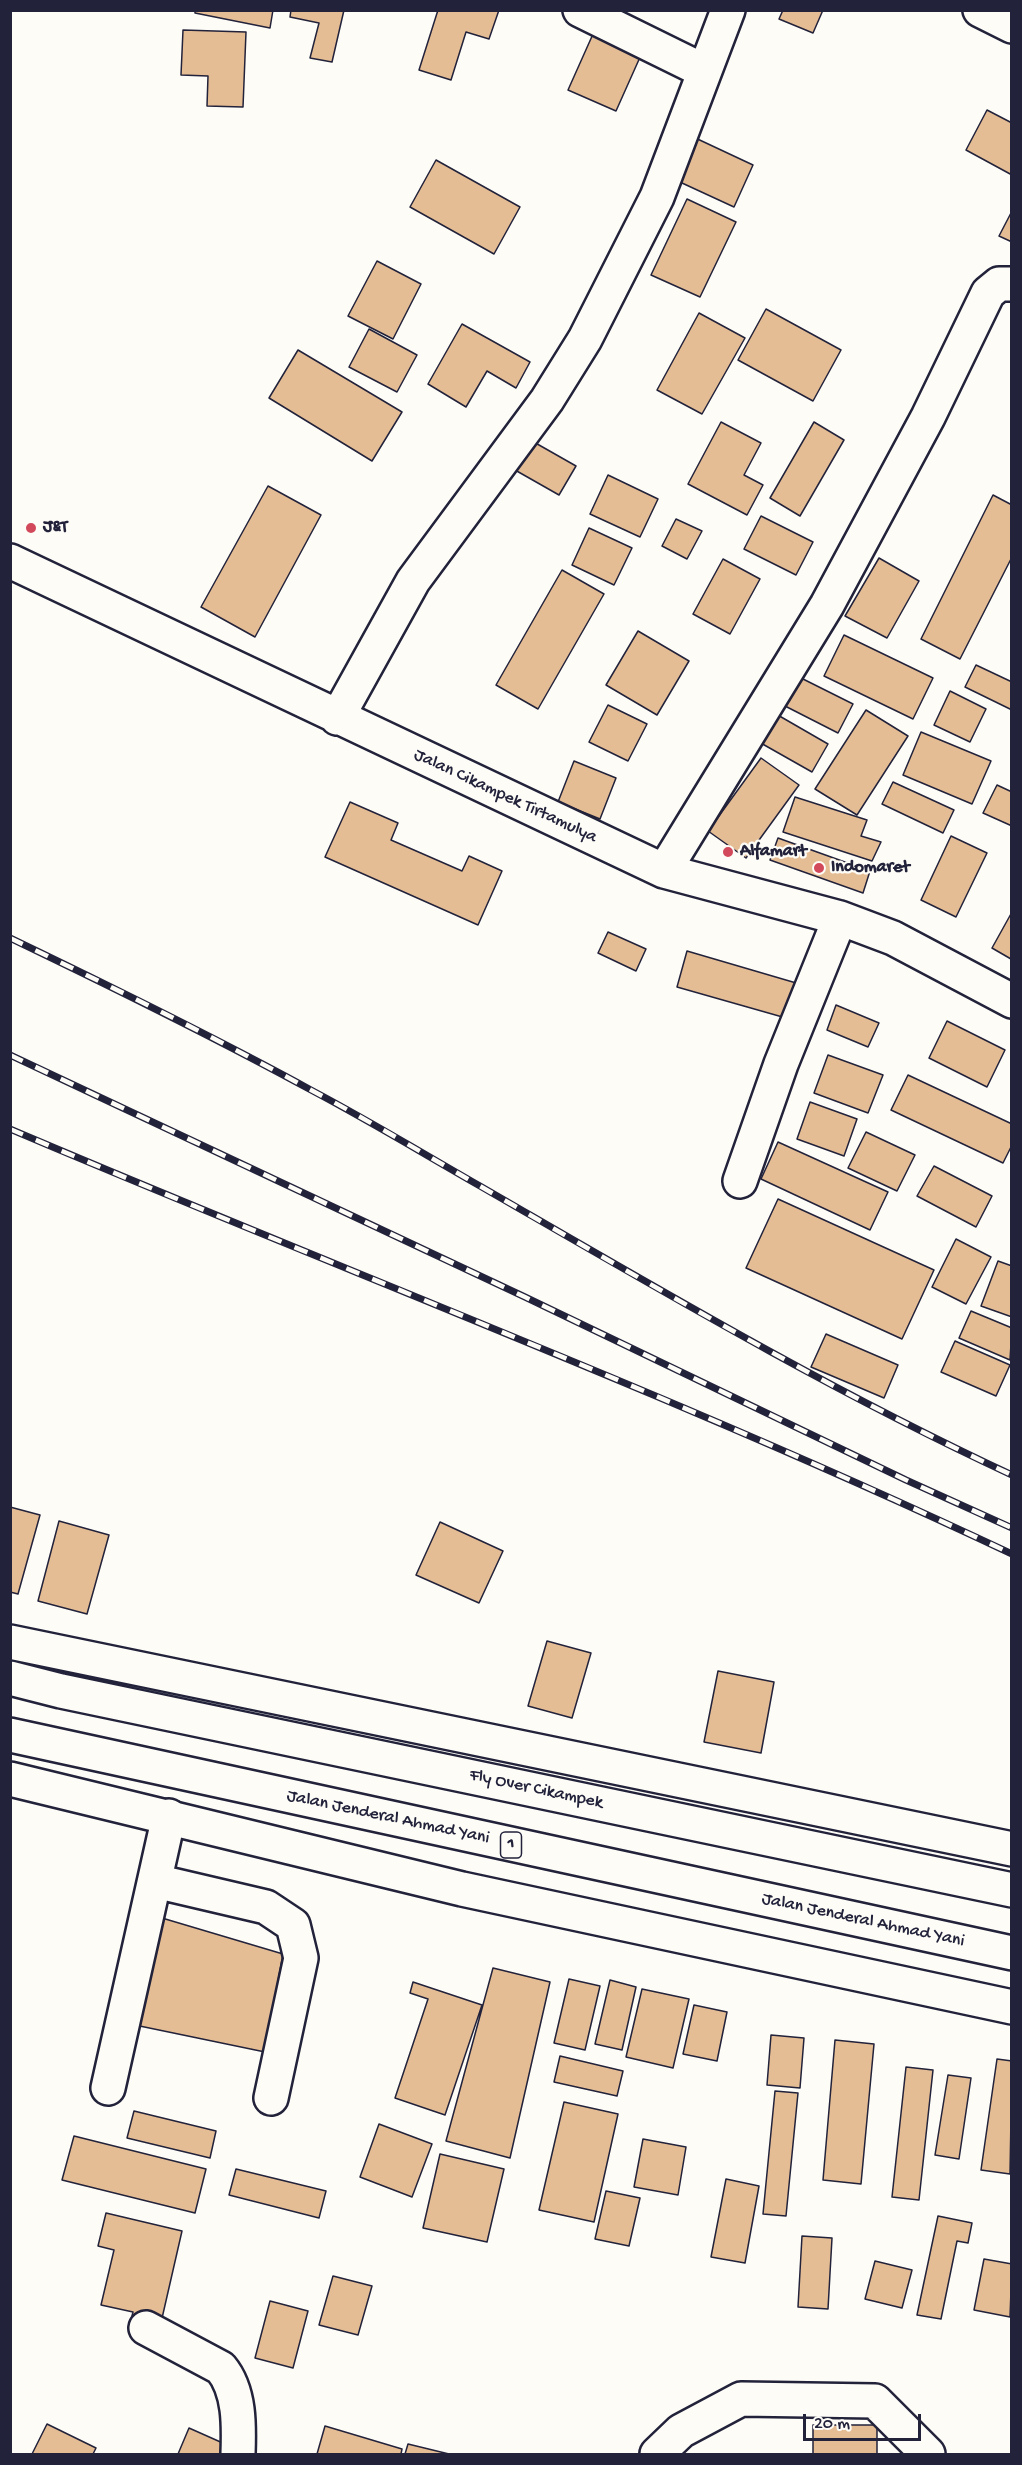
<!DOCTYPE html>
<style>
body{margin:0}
#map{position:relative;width:1022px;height:2465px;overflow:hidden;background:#fdfcf7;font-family:"Gochi Hand",sans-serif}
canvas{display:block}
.frame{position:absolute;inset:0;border:12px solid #22223b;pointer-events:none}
.scale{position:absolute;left:803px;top:2414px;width:118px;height:27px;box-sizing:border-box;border:3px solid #22223b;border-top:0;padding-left:8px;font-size:18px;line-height:21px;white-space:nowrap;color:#22223b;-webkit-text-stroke:4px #fdfcf7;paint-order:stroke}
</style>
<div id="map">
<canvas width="1022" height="2465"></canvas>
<div class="frame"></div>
<div class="scale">20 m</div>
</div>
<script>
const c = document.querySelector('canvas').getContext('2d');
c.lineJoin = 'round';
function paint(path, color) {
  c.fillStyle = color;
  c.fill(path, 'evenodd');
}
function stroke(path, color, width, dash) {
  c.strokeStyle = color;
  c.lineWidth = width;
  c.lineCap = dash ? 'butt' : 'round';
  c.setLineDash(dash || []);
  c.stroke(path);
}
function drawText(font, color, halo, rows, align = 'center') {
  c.font = font + ' "Gochi Hand",sans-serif';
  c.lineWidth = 4.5;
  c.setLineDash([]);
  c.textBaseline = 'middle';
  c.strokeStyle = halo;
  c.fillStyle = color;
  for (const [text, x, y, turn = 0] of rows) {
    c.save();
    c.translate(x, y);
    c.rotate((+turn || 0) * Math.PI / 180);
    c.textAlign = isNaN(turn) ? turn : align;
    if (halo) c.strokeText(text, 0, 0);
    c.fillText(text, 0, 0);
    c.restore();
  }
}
const building = new Path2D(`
 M195 10H273L270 28 195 13Z
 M291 10H344L332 62 310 58 319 23 290 17Z
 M438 10H499L489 39 466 32 451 80 419 70Z
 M783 10H823L813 33 779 19Z
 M183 30 246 32 243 107 207 106 208 76 181 75Z
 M593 34 641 55 616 111 568 90Z
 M987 110 1012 123V175L966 150Z
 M689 135 753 165 734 207 669 177Z
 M436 160 520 207 494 254 410 207Z
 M687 199 736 222 700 297 651 275Z
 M1012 211V242L999 236Z
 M377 261 421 284 393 339 348 316Z
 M766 309 841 350 813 401 738 360Z
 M699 313 745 338 702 414 657 390Z
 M462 324 530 362 516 388 487 371 466 407 428 384Z
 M369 329 417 355 397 392 349 367Z
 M298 350 402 412 372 461 269 398Z
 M721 422 761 443 744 475 763 485 747 515 688 484Z
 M814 422 844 440 800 516 770 498Z
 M532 441 576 466 559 495 515 470Z
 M608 475 658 499 640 537 590 514Z
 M268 486 321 515 255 637 201 607Z
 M993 495 1012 505V557L960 659 921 639Z
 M761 516 813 542 796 575 744 549Z
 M676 519 702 531 687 559 662 546Z
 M589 528 632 548 614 585 572 565Z
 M879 558 919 581 887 638 845 616Z
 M723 559 760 579 730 634 693 614Z
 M562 570 604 594 538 709 496 685Z
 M638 631 689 661 657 715 606 685Z
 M844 635 933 678 913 719 824 676Z
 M976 665 1012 682V710L965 687Z
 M799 677 853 704 838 733 785 706Z
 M950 691 986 709 970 742 934 725Z
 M608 705 647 724 628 761 589 742Z
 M866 710 908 736 857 815 815 789Z
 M776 714 828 744 812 772 759 742Z
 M921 732 991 761 972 804 903 775Z
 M761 758 799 785 746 858 708 831Z
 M574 761 616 778 600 819 558 802Z
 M893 782 954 810 943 833 882 804Z
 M997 785 1012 792V826L983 813Z
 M795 797 867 820 861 836 881 842 872 861 783 832Z
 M350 802 398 823 391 840 462 871 469 856 502 871 478 925 325 857Z
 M951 836 987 853 956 917 921 900Z
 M778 838 870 871 863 893 770 860Z
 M1012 912V959H1011L992 948Z
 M608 932 646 949 636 971 598 953Z
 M687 951 803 985 793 1020 677 987Z
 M836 1005 879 1023 868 1047 827 1030Z
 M947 1021 1005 1050 987 1087 929 1058Z
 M828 1055 883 1075 868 1113 814 1093Z
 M908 1075 1012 1124V1145L1003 1163 891 1110Z
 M810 1102 857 1119 844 1156 797 1139Z
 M866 1132 915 1155 897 1191 848 1168Z
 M778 1142 888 1192 870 1230 761 1179Z
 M934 1166 992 1196 976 1227 917 1196Z
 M778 1199 934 1270 902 1339 746 1268Z
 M956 1239 991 1257 966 1304 932 1287Z
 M998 1261 1012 1266V1317L981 1306Z
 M971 1311 1012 1328 1010 1360 959 1338Z
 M826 1334 898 1365 884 1398 811 1367Z
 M955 1341 1010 1365 996 1396 941 1372Z
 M10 1507 40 1515 18 1594 10 1592Z
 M59 1521 109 1535 87 1614 38 1601Z
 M440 1522 503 1551 479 1603 416 1575Z
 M547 1641 591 1653 572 1718 528 1706Z
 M718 1671 774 1682 761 1753 704 1742Z
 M162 1918 283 1954 265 2052 130 2024Z
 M493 1968 550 1982 510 2158 446 2141Z
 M569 1979 600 1986 585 2050 554 2043Z
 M610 1980 636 1987 622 2050 595 2044Z
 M413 1982 482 2005 445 2115 395 2098 428 1999 410 1993Z
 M642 1989 689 1999 673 2068 626 2057Z
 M694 2005 727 2012 717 2061 683 2054Z
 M771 2035 804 2038 800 2088 767 2085Z
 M835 2040 874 2044 861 2184 823 2180Z
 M560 2056 623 2071 617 2096 554 2082Z
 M997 2059 1012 2061 1010 2174 981 2170Z
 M906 2067 933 2070 919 2200 892 2197Z
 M948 2075 971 2078 959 2159 935 2155Z
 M775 2091 798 2093 786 2216 763 2214Z
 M564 2102 618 2114 594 2222 539 2210Z
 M134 2111 216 2131 210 2158 127 2138Z
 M379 2124 432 2144 412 2197 360 2177Z
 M74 2136 206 2169 195 2213 62 2180Z
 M643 2139 686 2147 678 2195 634 2187Z
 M440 2154 504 2169 487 2242 423 2228Z
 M236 2169 326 2191 319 2218 229 2195Z
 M726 2179 759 2186 745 2263 711 2257Z
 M606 2191 640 2198 629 2246 595 2239Z
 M106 2213 182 2231 160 2327 131 2320 133 2312 101 2305 114 2250 98 2246Z
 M938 2216 972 2223 968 2243 957 2241 941 2319 917 2315Z
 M802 2236 832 2238 828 2309 798 2307Z
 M984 2259 1012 2264 1010 2317 974 2310Z
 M875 2261 912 2270 902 2308 865 2299Z
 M333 2276 372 2286 358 2335 319 2325Z
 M270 2301 308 2311 293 2368 255 2358Z
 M47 2424 96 2448 93 2454H32Z
 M813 2425H877V2454H813Z
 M325 2426 402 2449 401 2454H317Z
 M189 2428 234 2448 232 2454H178Z
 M408 2444 449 2454H405Z`);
paint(building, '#e4bd94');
stroke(building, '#22223b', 1.5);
const minor = new Path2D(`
 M580 10 704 71
 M980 10 1012 26
 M10 561 664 871 840 918 893 938 1012 1001
 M337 718 413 581 547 400 585 339 657 197 728 10
 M664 871 827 605 928 417 988 293 999 284H1012
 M740 1181 781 1064 840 918
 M155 1881 266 1907 293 1925 301 1958 271 2098
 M108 2088 169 1816
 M146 2328 221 2368C240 2391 239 2426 238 2454
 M657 2454 681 2431 741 2399 875 2401 928 2454`);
const highway = new Path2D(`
 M10 1642 1012 1849
 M10 1678 61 1691 1012 1890
 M10 1735 1012 1953
 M10 1779 462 1889 1012 2007`);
stroke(minor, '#22223b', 38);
stroke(highway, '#22223b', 38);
stroke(minor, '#fdfcf7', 33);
stroke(highway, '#fdfcf7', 33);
const rail = new Path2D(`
 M10 938C112 987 212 1036 311 1090 368 1120 424 1154 480 1186 655 1287 829 1390 1012 1475
 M10 1055 525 1297 906 1480 1012 1528
 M10 1129C344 1271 684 1399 1012 1554`);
stroke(rail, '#22223b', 7);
stroke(rail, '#fdfcf7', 4.5, [14]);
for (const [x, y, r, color] of [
 [31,528,6,"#d1495b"],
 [728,852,6,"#d1495b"],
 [819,868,6,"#d1495b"]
]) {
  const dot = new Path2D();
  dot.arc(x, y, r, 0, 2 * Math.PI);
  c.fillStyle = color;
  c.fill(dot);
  stroke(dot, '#fdfcf7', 2);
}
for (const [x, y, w] of [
 [511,1845,21]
]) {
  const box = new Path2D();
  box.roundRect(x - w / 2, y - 13, w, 26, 4.5);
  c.fillStyle = '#fdfcf7';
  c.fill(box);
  stroke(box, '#22223b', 1.5);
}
drawText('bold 16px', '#22223b', null, [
 ["1",511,1845]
]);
drawText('bold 18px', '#22223b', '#fdfcf7', [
 ["J&T",43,528],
 ["Alfamart",740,852],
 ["Indomaret",831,868]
], 'left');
drawText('18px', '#22223b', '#fdfcf7', [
 ["Jalan Cikampek Tirtamulya",505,797,25],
 ["Fly Over Cikampek",536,1790,12],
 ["Jalan Jenderal Ahmad Yani",388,1818,12],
 ["Jalan Jenderal Ahmad Yani",863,1921,12]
]);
</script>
